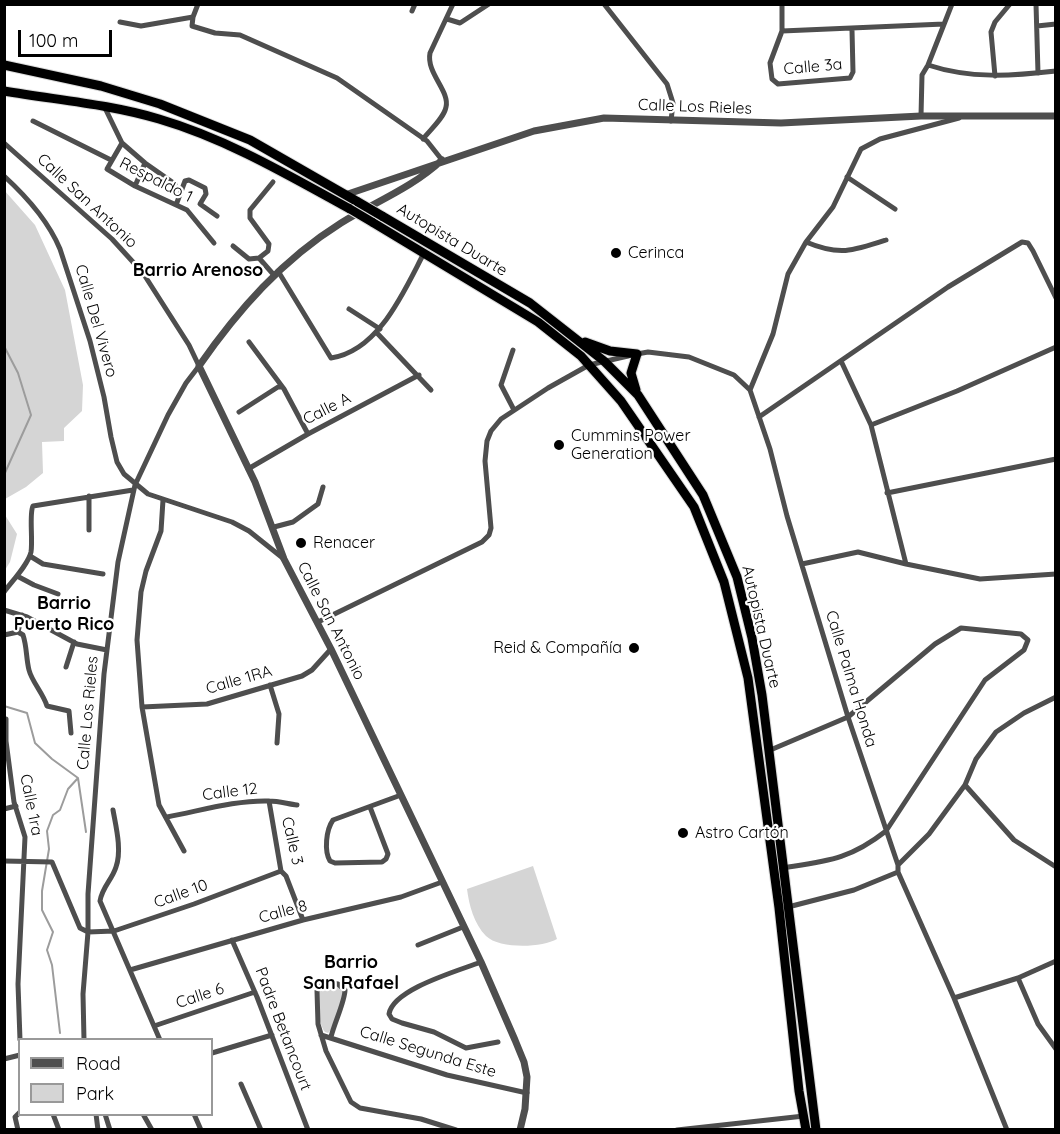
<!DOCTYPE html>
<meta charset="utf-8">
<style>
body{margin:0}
#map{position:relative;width:1060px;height:1134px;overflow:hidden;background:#fff;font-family:Quicksand,sans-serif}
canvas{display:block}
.frame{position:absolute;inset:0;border:6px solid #000;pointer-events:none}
.legend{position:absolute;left:18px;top:1038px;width:195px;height:78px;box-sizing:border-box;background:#fff;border:2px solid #999;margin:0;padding:8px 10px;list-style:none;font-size:18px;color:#000}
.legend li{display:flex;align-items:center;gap:12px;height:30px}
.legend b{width:30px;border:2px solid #999}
.scale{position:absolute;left:18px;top:30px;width:94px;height:27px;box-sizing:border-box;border:3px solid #000;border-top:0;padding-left:8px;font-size:18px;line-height:21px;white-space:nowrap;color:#000;-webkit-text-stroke:4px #fff;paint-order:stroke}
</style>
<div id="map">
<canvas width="1060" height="1134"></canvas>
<div class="frame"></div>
<ul class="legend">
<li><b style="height:8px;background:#4e4e4e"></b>Road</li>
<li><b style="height:16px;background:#d5d5d5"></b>Park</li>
</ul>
<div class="scale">100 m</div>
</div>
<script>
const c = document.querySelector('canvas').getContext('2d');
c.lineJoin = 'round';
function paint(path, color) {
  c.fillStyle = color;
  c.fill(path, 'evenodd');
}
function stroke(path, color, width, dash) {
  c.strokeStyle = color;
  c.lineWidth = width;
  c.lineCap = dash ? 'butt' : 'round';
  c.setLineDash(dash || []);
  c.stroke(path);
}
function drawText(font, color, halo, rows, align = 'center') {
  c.font = font + ' Quicksand,sans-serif';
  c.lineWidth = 4.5;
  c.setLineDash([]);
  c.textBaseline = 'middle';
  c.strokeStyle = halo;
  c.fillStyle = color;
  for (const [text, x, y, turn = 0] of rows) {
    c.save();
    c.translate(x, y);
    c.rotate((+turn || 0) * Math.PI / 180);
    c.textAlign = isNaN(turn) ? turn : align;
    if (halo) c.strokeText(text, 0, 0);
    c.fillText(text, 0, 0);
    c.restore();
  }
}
paint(new Path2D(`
 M4 190 35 225 65 290 83 385 82 411 64 428V441L42 442 43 473 26 487 5 499Z
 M5 515 17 534 10 562 5 570Z
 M533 866 557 939C542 948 499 949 486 936 474 924 469 905 467 889Z
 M337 985 343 989 344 995 331 1030 328 1033 325 1032C319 1026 313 992 322 986 325 984 333 985 337 985Z`), '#d5d5d5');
stroke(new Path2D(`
 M4 346 18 373 31 415 4 475
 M4 706 27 713 35 743 52 759 78 778 86 832
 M60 1033 52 965 47 950 53 932 42 910V891L49 849 47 831 53 815 60 810 68 789 78 778`), '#9c9c9c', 2);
const motorway = new Path2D(`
 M4 65 101 86 160 104 250 140 358 202
 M4 91C56 100 109 104 159 119 227 139 288 175 350 209
 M382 216 530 303 604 361 638 395 703 495 737 577 752 638 762 695 816 1130
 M372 222 538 322 581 356 621 401 694 507 724 582 748 678 779 908 799 1091 806 1130
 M585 342 610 351 637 354 631 373 636 390`);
stroke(motorway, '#dbdbdb', 11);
stroke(new Path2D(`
 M198 4 193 17 192 26 215 33 240 35 337 78 427 141 442 160
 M604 4 667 84 673 103 671 121
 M782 4V31L770 63 772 79 778 84 850 78 853 72 852 30
 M1036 4 1038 73
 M412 11 415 4
 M447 19 460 23 489 4
 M120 22 141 26 193 17
 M1037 26 1056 24
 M782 31 944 24
 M928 65C970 79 1012 76 1056 71
 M995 76 991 32 995 22 1010 4
 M104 106 122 143 107 169 135 186 187 210 214 243
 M921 116 922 75 928 65 952 4
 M33 121 111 160
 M423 139C430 130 444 118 446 107 450 91 426 73 430 53L453 4
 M4 143 112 239 143 273 189 345 199 366 186 383 168 415 135 485 118 562 104 674 88 894V932L83 994 84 1040
 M122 143 145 163 175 184
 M4 176C27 197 48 220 60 249L90 341 104 397 111 437 117 462 124 474 148 494 232 522 249 531 284 559
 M847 177 895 209
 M273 182 250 210V218L269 244 268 251 259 258 273 274
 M135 186 145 163
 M176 205 185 181 189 180 205 188 206 194 200 204 217 216
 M806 242C839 256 853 251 886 240
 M233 246 249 259 259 258
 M278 271 331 358C379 351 404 291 424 253
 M349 309 380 329
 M377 333 431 390
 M249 342 284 389 308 434
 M513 350 501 385 514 410
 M637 354 648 352 689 357 734 375 750 390 770 449 787 516 848 717 898 865V872L954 998 1007 1130
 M841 361 871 425 906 564
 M750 390 773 334 788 274 806 242 833 207 861 149 880 139 959 118
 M239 412 278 387H281
 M759 417 948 287 1022 242 1028 243 1033 251 1056 298
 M871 425 957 391 1056 347
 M248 469 308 434 419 375
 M887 493 1056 459
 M163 500 161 531 146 571 141 592 137 640 142 707 159 805 184 851
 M274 527 293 522 318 504 323 487
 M89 530V496
 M30 556 43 564 103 574
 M802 564 858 552 906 564 980 579 1056 574
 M17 576 34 585 58 594
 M4 592C12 581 28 565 31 552 33 540 29 513 33 506L133 490
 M4 610 27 617 77 644 107 650
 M318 622 482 542 489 535 491 528 485 461 487 441 491 431 501 419 548 388 589 365 628 356
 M18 632 23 635C27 647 26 658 29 670 32 682 43 693 47 706L69 711 71 733
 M18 632 22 615
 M4 635 18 632
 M66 667 74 642
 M270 685 279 714 277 743
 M142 707 207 704 302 676 312 670 331 649
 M6 719V741L14 802 25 837 18 984 20 1040
 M768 751 848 717 935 644 961 628 1021 634 1028 640 1024 650 985 680 886 831C849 860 827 861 782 868
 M965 785 1014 840 1056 867
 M269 801 281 871 286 876 303 920
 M370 807 388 854 386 859 382 862 335 863 330 861C324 851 326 830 333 820L401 795
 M4 809 16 806
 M113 810C116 827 122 850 116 867 112 880 102 887 100 901L160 1040
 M167 817C200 811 235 800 269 801 279 801 288 804 297 805
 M4 861 52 862 80 928 88 932 114 931 194 904 281 871
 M898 865 929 834 965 785 976 759 996 732 1024 713 1056 697
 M788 907 854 890 898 872
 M232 940 257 997 308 1130
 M418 945 463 927
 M481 962C458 971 393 989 389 1014L392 1019 402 1023 434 1032 466 1048 498 1042
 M130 970 303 920 401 897 442 882
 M1018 978 1038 1024 1056 1049
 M954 998 1018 978 1056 961
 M154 1026 255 992
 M321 1035 447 1075 527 1093
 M331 1037C334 1024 345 1001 345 990L338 984 324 982 317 991 318 1024 326 1051 351 1102 360 1108 421 1119 456 1130
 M212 1053 272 1035
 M4 1059 20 1055
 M241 1084 261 1130
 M53 1114 59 1130
 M96 1114 98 1130
 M105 1114 110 1130
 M143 1114 152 1130
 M194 1114 201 1130
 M18 1130 15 1117 20 1112
 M677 1130 804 1116`), '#4e4e4e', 5);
stroke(new Path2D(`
 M442 160C412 188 375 202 341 223 282 260 238 310 199 366L255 482 284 559 331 649 481 962 515 1040 524 1062 527 1077 525 1109 520 1130
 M345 195 534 131 604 118 781 123 921 116H1056`), '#4e4e4e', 7);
stroke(motorway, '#000', 9);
const motorwayBridge = new Path2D(`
 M358 202 382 216
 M350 209 372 222`);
stroke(motorwayBridge, '#dbdbdb', 11, []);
stroke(motorwayBridge, '#000', 9);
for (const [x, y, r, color] of [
 [616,253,6,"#000"],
 [559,445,6,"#000"],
 [301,543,6,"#000"],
 [634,648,6,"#000"],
 [683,833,6,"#000"]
]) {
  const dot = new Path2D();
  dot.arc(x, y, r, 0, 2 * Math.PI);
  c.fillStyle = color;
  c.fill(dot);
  stroke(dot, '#fff', 2);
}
drawText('16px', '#000', '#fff', [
 ["Calle 3a",813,67,-5],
 ["Calle Los Rieles",695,107,2],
 ["Respaldo 1",156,180,27],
 ["Calle San Antonio",87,201,43],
 ["Autopista Duarte",452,240,31],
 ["Calle Del Vivero",96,321,74],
 ["Calle A",327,409,-27],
 ["Calle San Antonio",331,621,63],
 ["Autopista Duarte",761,627,77],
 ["Calle Palma Honda",851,679,73],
 ["Calle 1RA",239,680,-16],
 ["Calle Los Rieles",88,713,-85],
 ["Calle 12",230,792,-7],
 ["Calle 1ra",31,805,79],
 ["Calle 3",292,841,77],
 ["Calle 10",181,894,-20],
 ["Calle 8",283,912,-15],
 ["Calle 6",200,996,-18],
 ["Padre Betancourt",283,1029,69],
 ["Calle Segunda Este",428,1052,17]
]);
drawText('16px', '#000', '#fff', [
 ["Cerinca",628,253],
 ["Cummins Power",571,436],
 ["Generation",571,454],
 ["Renacer",313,543],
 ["Reid & Compañía",622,648,"right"],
 ["Astro Cartón",695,833]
], 'left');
drawText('bold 18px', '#000', '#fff', [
 ["Barrio Arenoso",198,271],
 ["Barrio",64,604],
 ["Puerto Rico",64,625],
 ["Barrio",351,963],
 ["San Rafael",351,984]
]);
</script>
